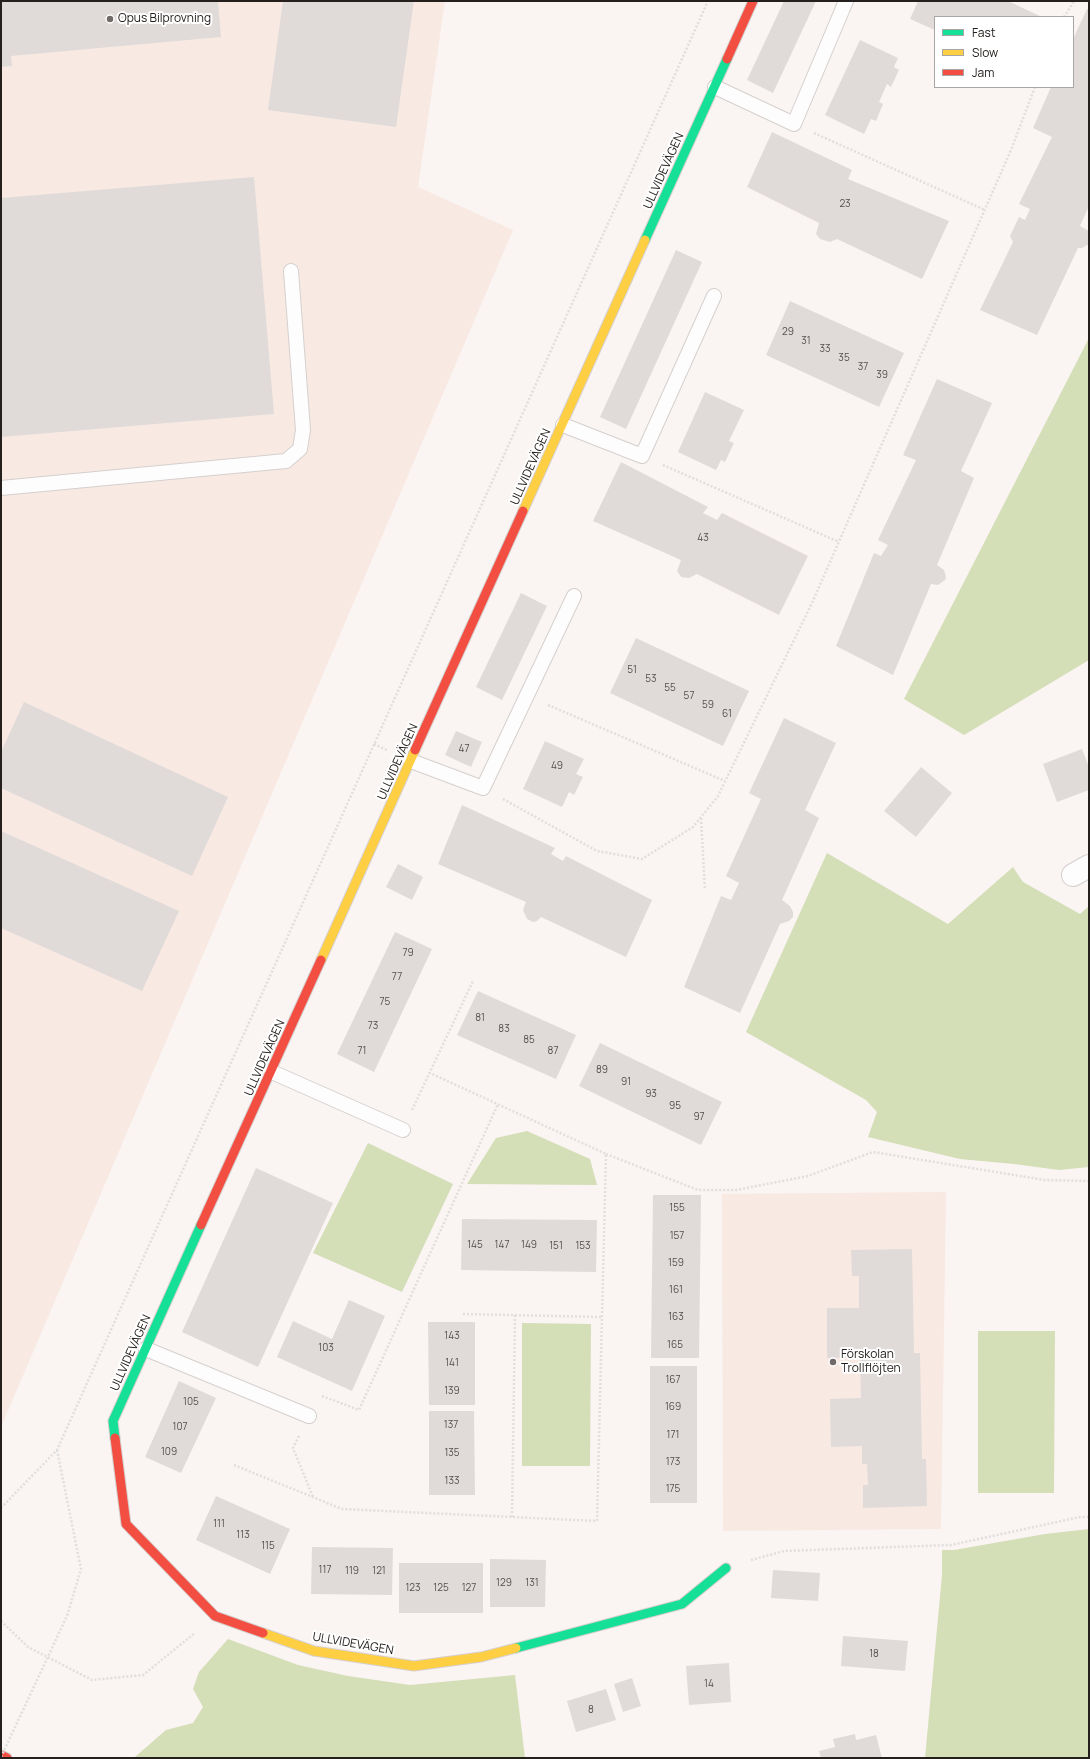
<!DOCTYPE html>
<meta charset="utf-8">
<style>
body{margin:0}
#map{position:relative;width:1090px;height:1759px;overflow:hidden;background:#faf4f2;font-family:Manrope,sans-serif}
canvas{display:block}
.frame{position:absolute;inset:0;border:2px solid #25201e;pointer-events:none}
.legend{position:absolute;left:934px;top:16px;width:140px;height:72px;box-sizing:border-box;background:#fff;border:1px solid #a8a6a5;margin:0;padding:5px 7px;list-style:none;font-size:12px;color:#25201e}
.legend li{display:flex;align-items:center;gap:8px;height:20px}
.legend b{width:20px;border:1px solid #a8a6a5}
</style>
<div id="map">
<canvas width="1090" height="1759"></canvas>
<div class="frame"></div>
<ul class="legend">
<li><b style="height:5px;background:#16e098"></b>Fast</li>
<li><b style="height:5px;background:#ffcf43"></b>Slow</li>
<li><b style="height:5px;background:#f24e42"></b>Jam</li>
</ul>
</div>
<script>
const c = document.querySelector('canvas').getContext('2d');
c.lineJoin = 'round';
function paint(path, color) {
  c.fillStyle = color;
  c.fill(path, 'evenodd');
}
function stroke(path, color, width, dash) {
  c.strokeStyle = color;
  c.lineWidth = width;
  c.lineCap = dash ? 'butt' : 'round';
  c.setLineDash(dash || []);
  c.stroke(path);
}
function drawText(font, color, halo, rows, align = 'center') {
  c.font = font + ' Manrope,sans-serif';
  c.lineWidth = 4;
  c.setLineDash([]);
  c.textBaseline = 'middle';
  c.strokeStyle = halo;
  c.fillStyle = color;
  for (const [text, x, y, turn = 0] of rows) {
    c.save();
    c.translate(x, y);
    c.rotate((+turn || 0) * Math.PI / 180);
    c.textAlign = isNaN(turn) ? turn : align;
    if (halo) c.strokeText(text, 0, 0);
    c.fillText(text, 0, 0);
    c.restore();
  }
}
paint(new Path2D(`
 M1 1H445L418 187 513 230 1 1427Z
 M946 1192 941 1529 723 1531 722 1194Z`), '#f8e9e3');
paint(new Path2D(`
 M1089 338V660L964 735 904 699Z
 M827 853 948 924 1013 867 1023 882 1080 914 1089 906V1167L1059 1170 1014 1164 960 1159 868 1137 877 1112 866 1100 746 1032Z
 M527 1131 590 1159 597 1185 467 1184 496 1138Z
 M368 1143 453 1184 402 1292 313 1253Z
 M522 1323 591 1324 590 1466H522Z
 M978 1331H1055L1054 1493H978Z
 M1089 1529V1758H925L942 1575V1550H954L1045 1534Z
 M228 1639 298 1665 348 1676 410 1685 515 1675 525 1758H137L135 1757 166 1730 193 1723 203 1707 193 1689 199 1672Z`), '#d4deb7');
paint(new Path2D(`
 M1 1H218L221 37 11 56 12 66 1 67Z
 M283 1H414L396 127 268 110Z
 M784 1H816L773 93 747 80Z
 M918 1H1008L1042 17H935V30L910 19Z
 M1087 9H1089V206L1080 226 1089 231V244L1082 248H1078L1037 335 980 310 1013 242 1010 236 1019 217 1025 220 1030 209 1019 204 1052 137 1033 128 1051 87H1073V39Z
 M860 40 898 58 894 67 899 70 891 87 887 84 879 102 883 104 876 121 871 119 864 134 825 115Z
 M772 132 852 170 848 179 949 221 922 279 837 239 830 242 820 239 816 234 819 223 747 187Z
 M254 177 274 414 1 437V198Z
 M676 250 702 262 626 429 600 417Z
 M790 301 904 353 879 407 766 355Z
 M937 379 992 403 961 471 974 478 937 565 944 570 946 577 945 580 938 585 931 584 893 675 836 646 874 553 881 556 888 545 878 540 916 460 903 455Z
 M705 392 744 410 729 441 734 443 725 462 721 460 716 470 678 452Z
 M621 462 708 507 703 513 717 520 722 513 808 556 779 615 697 574 689 578 681 577 677 571 681 560 593 521Z
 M521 593 547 606 502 700 476 687Z
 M636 638 749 691 723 746 610 693Z
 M24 702 228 797 192 876 1 788V752Z
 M784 718 836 743 805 810 819 818 782 900 790 906 793 912V917L789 921 780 924 740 1013 684 987 721 896 731 900 739 883 726 876 761 799 749 793Z
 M456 731 482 742 471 767 445 755Z
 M545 741 584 759 576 774 583 777 574 795 569 792 562 807 523 789Z
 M1082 749 1089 767V790L1057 802 1043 764Z
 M921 767 952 793 916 837 884 811Z
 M462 805 555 848 551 854 563 861 566 856 652 900 626 957 541 917 537 921 533 922 527 919 523 910 526 902 438 864Z
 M1 831 179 911 142 991 1 928Z
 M398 864 423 877 412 900 386 887Z
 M395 932 432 949 374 1072 337 1054Z
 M478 991 576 1035 556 1079 457 1035Z
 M600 1043 722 1102 701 1145 579 1086Z
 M256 1168 333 1203 258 1367 182 1332Z
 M653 1195H701L699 1358H651Z
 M462 1219 597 1220 596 1272 461 1270Z
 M912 1249 914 1353H920L922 1459H926L927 1506 863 1508V1485H868L867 1464H862V1446L831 1447 830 1399 861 1398 860 1357 827 1358V1308H859V1276H852L851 1250Z
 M349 1300 385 1316 352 1391 277 1357 293 1321 332 1339Z
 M428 1322H475V1405H429Z
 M650 1366H697V1503H650Z
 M179 1381 216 1398 181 1473 145 1457Z
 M429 1411H474L475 1495H429Z
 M216 1496 290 1529 270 1574 196 1540Z
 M312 1547 393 1548 392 1595 311 1594Z
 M490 1559 546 1560 545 1607H490Z
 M399 1563H483V1613H399Z
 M773 1570 820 1573 818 1601 771 1598Z
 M843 1636 908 1641 905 1671 841 1666Z
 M729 1663 731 1702 689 1705 686 1666Z
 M632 1678 641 1706 623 1712 614 1684Z
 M606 1689 616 1720 576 1732 567 1701Z
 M855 1734 856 1740 876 1735 882 1758H821L819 1751 835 1747 833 1739Z`), '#e0dbd9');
const lane = new Path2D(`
 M715 87 794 124 846 1
 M563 425 642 456 714 296
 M1 488 286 461 300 449 303 430 291 271
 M411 761 483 788 574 596
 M272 1072 403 1130
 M146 1349 309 1416`);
const street = new Path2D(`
 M1073 875 1089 866`);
const fast = new Path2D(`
 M645 240 727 59
 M115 1438 113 1421 201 1225
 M516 1648 682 1604 726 1568`);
const slow = new Path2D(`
 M523 511 645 240
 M321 960 415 750
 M263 1633 314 1651 414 1666 481 1657 516 1648`);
const jam = new Path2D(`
 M727 59 753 1
 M415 750 523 511
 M201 1225 321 960
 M115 1438 126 1524 215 1616 263 1633
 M1 1755 7 1758`);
stroke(lane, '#d5d0ce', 16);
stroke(street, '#d5d0ce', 24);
stroke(fast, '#d5d0ce', 11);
stroke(slow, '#d5d0ce', 11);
stroke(jam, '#d5d0ce', 11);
stroke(new Path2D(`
 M1064 17 1074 1
 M814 133 985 210
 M663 465 839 542
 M548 705 725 781
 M374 744 387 750
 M503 799 597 851 642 859 693 827 718 796 812 603 1011 150 1035 87
 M701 818 705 890
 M412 1110 473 981
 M606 1154 698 1190H736L808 1176 873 1152 1045 1180 1089 1181
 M463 1314 602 1317
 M322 1396 359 1410 498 1104
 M299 1436 293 1448 313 1497
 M57 1450 81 1569 67 1616
 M234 1465 342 1509 597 1521 606 1154 430 1073
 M1 1508 57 1450 708 1
 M512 1517 515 1315
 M751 1560 784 1551 951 1545 1080 1517H1089
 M1 1621 28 1647 92 1680 143 1675 195 1633`), '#e0dede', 2.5, [2, 2]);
stroke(lane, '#fefdfd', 14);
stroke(street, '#fefdfd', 22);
stroke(fast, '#16e098', 9);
stroke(slow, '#ffcf43', 9);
stroke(jam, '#f24e42', 9);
stroke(new Path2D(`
 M1 1757 67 1616`), '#e0dede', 2.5, [2, 2]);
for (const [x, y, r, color] of [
 [110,19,4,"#706a68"],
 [833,1362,4,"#706a68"]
]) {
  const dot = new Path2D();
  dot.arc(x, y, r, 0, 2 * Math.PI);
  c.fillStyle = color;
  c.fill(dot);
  stroke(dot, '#fff', 1.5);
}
drawText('10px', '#544f4d', null, [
 ["23",845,204],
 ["29",788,332],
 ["31",806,341],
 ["33",825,349],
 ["35",844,358],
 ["37",863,367],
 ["39",882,375],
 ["43",703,538],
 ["51",632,670],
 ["53",651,679],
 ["55",670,688],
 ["57",689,696],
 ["59",708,705],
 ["61",727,714],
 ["47",464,749],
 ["49",557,766],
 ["79",408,953],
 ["77",397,977],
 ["75",385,1002],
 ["81",480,1018],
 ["73",373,1026],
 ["83",504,1029],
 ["85",529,1040],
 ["71",362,1051],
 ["87",553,1051],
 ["89",602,1070],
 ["91",626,1082],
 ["93",651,1094],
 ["95",675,1106],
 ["97",699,1117],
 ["155",677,1208],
 ["157",677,1236],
 ["145",475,1245],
 ["147",502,1245],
 ["149",529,1245],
 ["151",556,1246],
 ["153",583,1246],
 ["159",676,1263],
 ["161",676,1290],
 ["163",676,1317],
 ["143",452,1336],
 ["165",675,1345],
 ["103",326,1348],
 ["141",452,1363],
 ["167",673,1380],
 ["139",452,1391],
 ["105",191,1402],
 ["169",673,1407],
 ["137",451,1425],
 ["107",180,1427],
 ["171",673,1435],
 ["109",169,1452],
 ["135",452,1453],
 ["173",673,1462],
 ["133",452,1481],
 ["175",673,1489],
 ["111",219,1524],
 ["113",243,1535],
 ["115",268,1546],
 ["117",325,1570],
 ["119",352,1571],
 ["121",379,1571],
 ["129",504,1583],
 ["131",532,1583],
 ["123",413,1588],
 ["125",441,1588],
 ["127",469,1588],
 ["18",874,1654],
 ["14",709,1684],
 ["8",591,1710]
]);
drawText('12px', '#25201e', '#fff', [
 ["Opus Bilprovning",118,19],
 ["Förskolan",841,1355],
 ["Trollflöjten",841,1369]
], 'left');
drawText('12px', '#25201e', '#fff', [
 ["ULLVIDEVÄGEN",664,171,-66],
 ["ULLVIDEVÄGEN",531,467,-66],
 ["ULLVIDEVÄGEN",398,762,-66],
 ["ULLVIDEVÄGEN",265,1058,-66],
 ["ULLVIDEVÄGEN",131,1353,-66],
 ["ULLVIDEVÄGEN",353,1644,10]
]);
</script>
